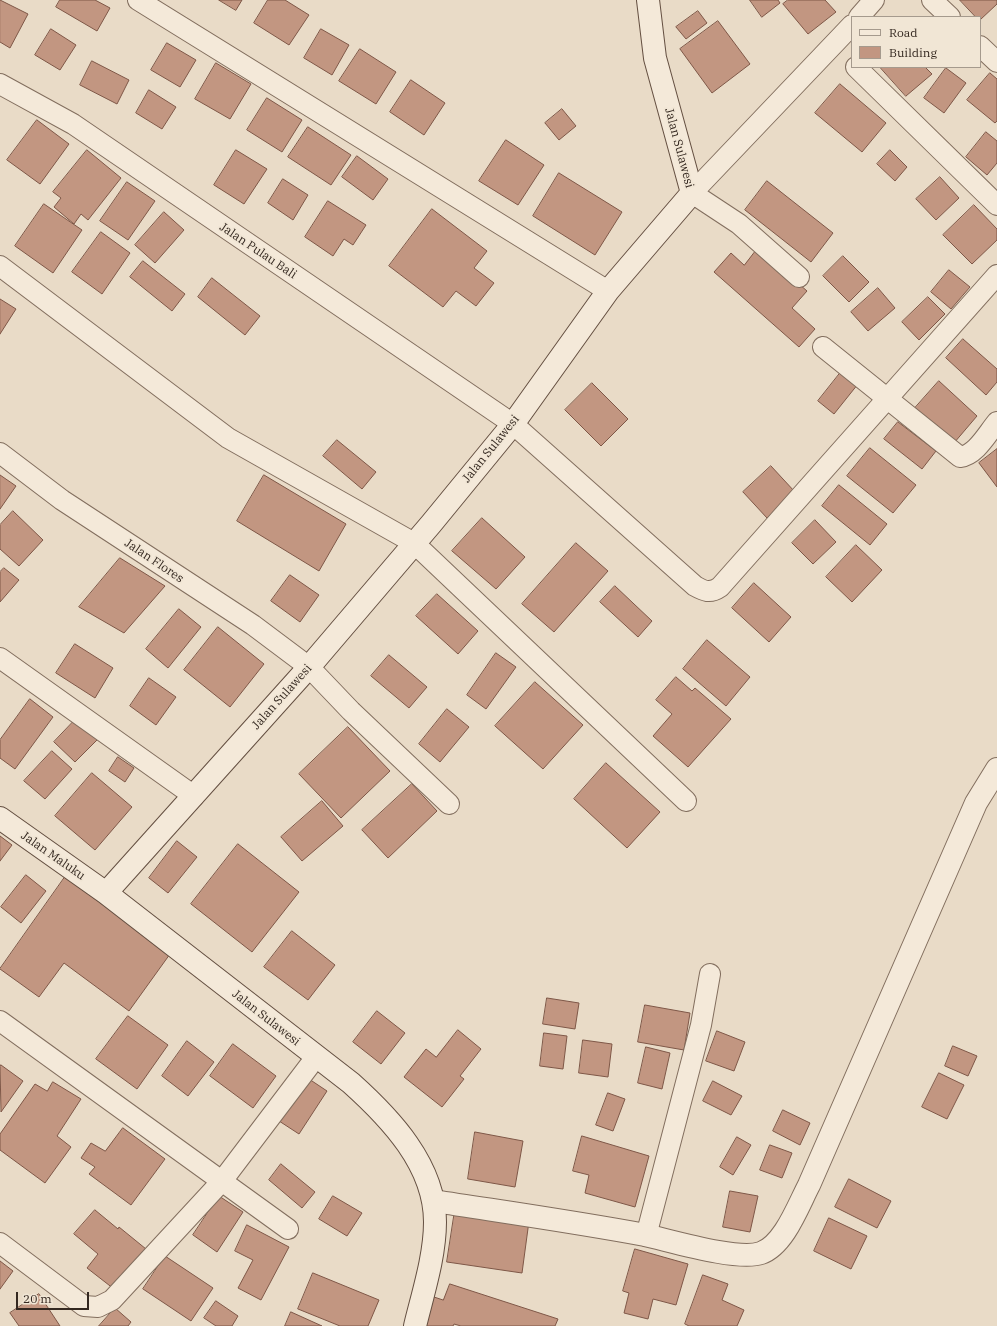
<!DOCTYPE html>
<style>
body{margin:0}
#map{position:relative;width:997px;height:1326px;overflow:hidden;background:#e9dbc7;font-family:"IBM Plex Serif",serif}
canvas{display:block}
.legend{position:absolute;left:851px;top:16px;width:130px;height:52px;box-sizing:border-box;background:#f1e6d5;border:1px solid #a59a8d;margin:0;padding:5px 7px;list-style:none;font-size:12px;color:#342820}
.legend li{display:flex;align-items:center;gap:8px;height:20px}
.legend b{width:20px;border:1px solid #a59a8d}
.scale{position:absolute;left:16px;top:1292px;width:73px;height:18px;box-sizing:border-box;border:2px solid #342820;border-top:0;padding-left:5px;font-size:12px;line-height:14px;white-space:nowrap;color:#342820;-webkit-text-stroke:3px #f1e6d5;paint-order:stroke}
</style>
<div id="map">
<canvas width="997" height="1326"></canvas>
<ul class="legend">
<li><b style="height:5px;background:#f4e9d9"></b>Road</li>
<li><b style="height:11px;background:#c29681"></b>Building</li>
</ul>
<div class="scale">20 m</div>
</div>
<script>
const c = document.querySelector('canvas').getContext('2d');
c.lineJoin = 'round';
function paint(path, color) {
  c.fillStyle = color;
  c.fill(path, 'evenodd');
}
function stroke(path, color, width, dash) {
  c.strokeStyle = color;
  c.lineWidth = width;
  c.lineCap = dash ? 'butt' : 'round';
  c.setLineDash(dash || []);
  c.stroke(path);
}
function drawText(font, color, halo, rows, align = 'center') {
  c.font = font + ' "IBM Plex Serif",serif';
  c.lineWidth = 3.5;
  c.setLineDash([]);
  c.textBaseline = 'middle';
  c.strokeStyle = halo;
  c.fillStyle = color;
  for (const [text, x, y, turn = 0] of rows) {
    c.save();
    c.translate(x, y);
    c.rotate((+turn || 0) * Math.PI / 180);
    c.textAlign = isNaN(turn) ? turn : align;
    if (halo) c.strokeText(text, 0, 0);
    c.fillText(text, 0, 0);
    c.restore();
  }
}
const building = new Path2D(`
 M0 0 28 14 10 48 0 42Z
 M60 0H95L110 8 97 31 56 7Z
 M219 0H242L236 10Z
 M268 0H285L309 15 289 45 254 23Z
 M750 0H778L780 3 762 17Z
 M788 0H825L836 12 808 34 783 4Z
 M960 0H997V4L980 20V17H976Z
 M698 11 707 23 686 39 676 27Z
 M718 21 750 64 712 93 680 49Z
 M51 29 76 45 60 70 35 55Z
 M321 29 349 45 332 75 304 58Z
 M167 43 196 60 180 87 151 70Z
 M360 49 396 72 376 104 339 81Z
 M92 61 129 80 117 104 80 85Z
 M216 63 251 84 230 119 195 99Z
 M880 67H925L932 74 906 96Z
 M946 68 966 83 944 113 924 98Z
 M990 73 997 79V121L995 123 967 100Z
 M411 80 445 103 424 135 390 112Z
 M840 84 886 123 862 152 815 113Z
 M149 90 176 107 162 129 136 113Z
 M267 98 302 120 282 152 247 130Z
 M562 109 576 126 559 140 545 123Z
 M37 120 69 144 40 184 7 160Z
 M308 127 351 155 331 185 288 157Z
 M986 132 997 141V163L987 175 966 157Z
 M506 140 544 165 518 205 479 181Z
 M87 150 121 178 88 220 81 214 74 224 54 207 61 198 53 192Z
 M236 150 267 169 244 204 214 185Z
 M890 150 907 167 895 181 877 164Z
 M357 156 388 179 373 200 342 177Z
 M559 173 622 212 595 255 533 216Z
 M940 177 959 198 936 220 916 199Z
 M283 179 308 195 293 220 268 203Z
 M767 181 833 233 811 262 745 210Z
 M127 182 155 201 128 240 100 221Z
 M328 201 366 225 353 245 344 239 333 256 305 237Z
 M44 204 82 230 53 273 15 246Z
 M974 205 997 229V240L972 264 943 235Z
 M432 209 487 251 474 268 494 283 476 306 456 291 443 307 389 266Z
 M164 212 184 230 155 263 135 245Z
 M101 232 130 253 102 294 72 272Z
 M758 248 807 291 792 308 815 329 799 347 714 272 731 253 744 265Z
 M843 256 869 282 849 302 823 276Z
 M143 261 185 294 172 311 130 277Z
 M949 270 970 287 951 309 931 292Z
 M212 278 260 316 245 335 198 297Z
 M878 288 895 308 868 331 851 312Z
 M928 297 945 314 919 340 902 322Z
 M0 299 16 309 0 334Z
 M963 339 997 369V382L986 395 946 358Z
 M841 372 858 384 834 414 818 401Z
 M939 381 977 416 954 443 915 408Z
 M592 383 628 419 601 446 565 410Z
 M898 422 936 451 922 469 884 439Z
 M337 440 376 472 362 489 323 456Z
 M870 448 916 485 893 513 847 476Z
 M997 449V487L979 463Z
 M771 466 795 492 767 518 743 492Z
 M0 475 16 486 0 509Z
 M264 475 346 524 319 571 237 521Z
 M839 485 887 524 870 545 822 506Z
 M13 511 43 540 19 566 0 549V525Z
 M482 518 525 557 496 589 452 551Z
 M815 520 836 542 813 564 792 543Z
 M576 543 608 571 554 632 522 604Z
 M856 545 882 570 852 602 826 577Z
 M120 558 165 586 124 633 79 607Z
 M4 568 19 580 0 602V572Z
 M290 575 319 595 300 622 271 601Z
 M754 583 791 617 769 642 732 608Z
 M615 586 652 621 638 637 600 602Z
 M437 594 478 631 458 654 416 616Z
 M179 609 201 627 168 668 146 649Z
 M218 627 264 664 230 707 184 670Z
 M707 640 750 677 726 706 683 669Z
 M75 644 113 668 95 698 56 673Z
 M496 653 516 667 486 709 467 695Z
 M389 655 427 687 409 708 371 676Z
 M676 677 692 691 695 688 731 719 688 767 653 736 672 714 656 700Z
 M149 678 176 697 156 725 130 706Z
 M535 682 583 725 543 769 495 726Z
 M30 699 53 717 15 769 0 758V740Z
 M447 709 469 727 440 762 419 744Z
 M74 721 98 739 75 762 54 742Z
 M348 727 390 771 341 818 299 774Z
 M52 751 72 769 45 799 24 781Z
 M118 757 134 768 125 782 109 771Z
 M606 763 660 812 627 848 574 799Z
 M92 773 132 807 95 850 55 816Z
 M412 784 437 811 388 858 362 830Z
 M322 801 343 826 302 861 281 837Z
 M0 836 12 845 0 861Z
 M177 841 197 857 168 893 149 878Z
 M238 844 299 892 252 952 191 904Z
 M26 875 46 891 21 923 1 907Z
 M65 877 170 954 129 1011 64 963 39 997 0 969Z
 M292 931 335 965 308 1000 264 967Z
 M547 998 579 1003 575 1029 543 1024Z
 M645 1005 690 1013 684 1050 638 1042Z
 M377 1011 405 1033 381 1064 353 1042Z
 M128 1016 168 1045 137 1089 96 1059Z
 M458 1030 481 1049 460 1076 464 1079 442 1107 404 1077 426 1049 436 1057Z
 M717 1031 745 1042 734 1071 706 1061Z
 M544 1033 567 1036 563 1069 540 1066Z
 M583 1040 612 1044 608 1077 579 1073Z
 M187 1041 214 1062 188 1096 162 1076Z
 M233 1044 276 1076 253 1108 210 1076Z
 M953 1046 977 1056 968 1076 945 1066Z
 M646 1047 670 1053 662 1089 638 1083Z
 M1 1065 23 1081 1 1112 0 1067Z
 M939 1073 964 1085 947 1119 922 1107Z
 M306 1077 327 1091 299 1134 276 1119Z
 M713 1081 742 1096 731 1115 703 1101Z
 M53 1082 81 1099 57 1136 71 1147 45 1183 0 1150V1134L35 1084 47 1091Z
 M608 1093 625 1099 613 1131 596 1125Z
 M783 1110 810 1123 800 1145 773 1131Z
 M123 1128 165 1159 131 1205 89 1174 95 1167 81 1158 91 1143 105 1151Z
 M475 1132 523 1141 515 1187 468 1179Z
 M582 1136 649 1156 635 1207 585 1193 589 1175 573 1171Z
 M737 1137 751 1145 733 1175 720 1167Z
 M770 1145 792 1153 782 1178 760 1170Z
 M281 1164 315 1192 302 1208 269 1180Z
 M849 1179 891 1201 877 1228 835 1207Z
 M730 1191 758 1196 750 1232 723 1227Z
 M219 1196 243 1212 217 1252 193 1235Z
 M333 1196 362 1213 347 1236 319 1219Z
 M95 1210 118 1229 119 1227 146 1249 114 1289 87 1268 98 1254 74 1234Z
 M455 1210 529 1221 522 1273 447 1262Z
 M829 1218 867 1236 851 1269 814 1251Z
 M247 1225 289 1247 261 1300 238 1288 253 1260 235 1251Z
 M635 1249 688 1264 676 1305 653 1299 648 1319 624 1313 629 1293 623 1291Z
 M165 1256 213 1288 191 1321 143 1289Z
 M0 1261 13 1271 0 1289Z
 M313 1273 379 1300 368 1326H340L298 1309Z
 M703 1275 728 1284 722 1300 744 1310 737 1326H689L685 1324Z
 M450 1284 558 1319 555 1326H461L454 1324 453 1326H421L428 1295 443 1300Z
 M39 1294 60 1326H19L10 1313Z
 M216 1301 238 1316 232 1326H216L204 1318Z
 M115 1308 131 1322 128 1326H99Z
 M291 1312 322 1326H285Z`);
paint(building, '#c29681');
stroke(building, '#7e5747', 1);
const minor = new Path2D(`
 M138 0 608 291
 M932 0 950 17
 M859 17 874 0
 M980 46 997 62
 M856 67 997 205
 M0 84 73 124 513 424 695 586C704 591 710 594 720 587L997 275
 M0 266 228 438 414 543 686 801
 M799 277 739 224 692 193 852 25
 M823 347 960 457C976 455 987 434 997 422
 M0 453 62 500 253 625 309 667 351 711 449 804
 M0 658 194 796
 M0 1021 288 1229
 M646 1236 701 1025 710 974
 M0 1243 84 1306 98 1307 112 1300 222 1181 316 1057`);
const tertiary = new Path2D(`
 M434 1201C504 1212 575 1222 645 1235 672 1241 738 1261 761 1253 784 1245 798 1206 809 1185L976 803 997 769`);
const secondary = new Path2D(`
 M0 818 106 893
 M415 1326C423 1293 435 1256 435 1222 435 1165 390 1118 351 1083L106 893 309 667 431 524 513 424 608 291 692 193 655 58 648 0`);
stroke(minor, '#826e5e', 22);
stroke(tertiary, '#826e5e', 24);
stroke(secondary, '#644f41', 24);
stroke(minor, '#f4e9d9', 20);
stroke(tertiary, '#f4e9d9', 22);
stroke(secondary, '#f4e9d9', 22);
drawText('12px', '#342820', '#f1e6d5', [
 ["Jalan Sulawesi",679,148,75],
 ["Jalan Pulau Bali",258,251,34],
 ["Jalan Sulawesi",491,449,-51],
 ["Jalan Flores",154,561,34],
 ["Jalan Sulawesi",282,697,-48],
 ["Jalan Maluku",53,856,35],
 ["Jalan Sulawesi",266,1018,38]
]);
</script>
